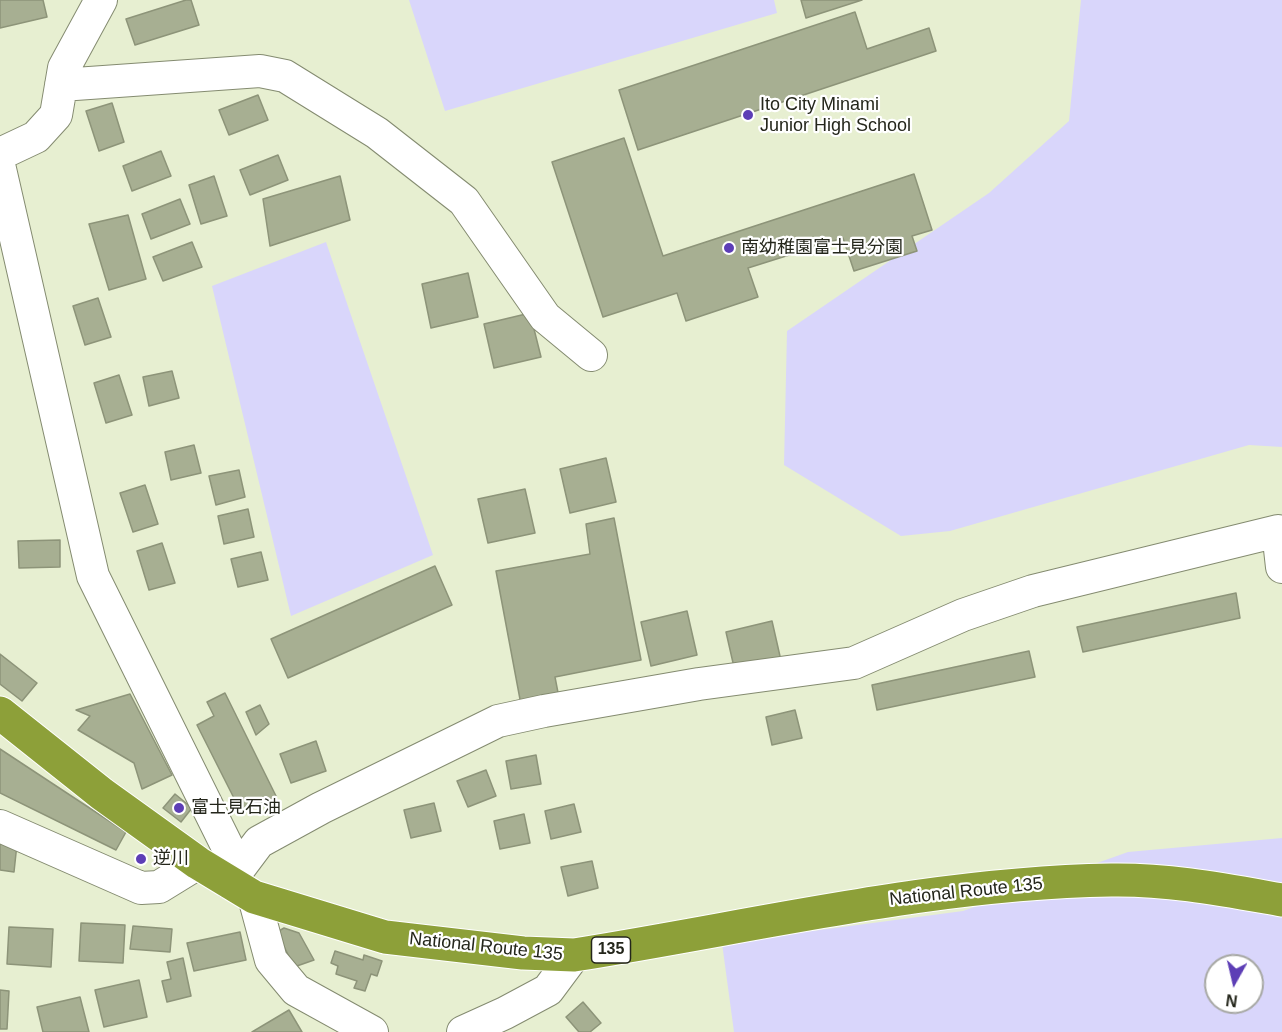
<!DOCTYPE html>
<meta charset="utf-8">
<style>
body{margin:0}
#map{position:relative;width:1282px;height:1032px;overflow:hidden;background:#e7efd1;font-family:Arial,sans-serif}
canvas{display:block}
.north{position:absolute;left:1204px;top:954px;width:60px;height:60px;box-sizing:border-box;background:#fff;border:2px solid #a7a8a4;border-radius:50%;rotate:188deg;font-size:16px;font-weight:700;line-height:24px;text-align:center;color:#24261b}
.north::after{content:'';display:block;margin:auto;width:21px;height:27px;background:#5d3eb6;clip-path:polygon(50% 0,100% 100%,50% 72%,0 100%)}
</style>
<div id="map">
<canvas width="1282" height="1032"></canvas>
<div class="north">N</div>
</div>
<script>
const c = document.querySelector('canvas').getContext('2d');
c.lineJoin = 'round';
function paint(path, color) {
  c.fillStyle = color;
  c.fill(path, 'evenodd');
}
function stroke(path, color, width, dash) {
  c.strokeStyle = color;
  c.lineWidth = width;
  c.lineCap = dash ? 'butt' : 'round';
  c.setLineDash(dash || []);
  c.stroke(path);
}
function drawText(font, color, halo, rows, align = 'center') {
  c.font = font + ' Arial,"Noto Sans JP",sans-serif';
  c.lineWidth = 4.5;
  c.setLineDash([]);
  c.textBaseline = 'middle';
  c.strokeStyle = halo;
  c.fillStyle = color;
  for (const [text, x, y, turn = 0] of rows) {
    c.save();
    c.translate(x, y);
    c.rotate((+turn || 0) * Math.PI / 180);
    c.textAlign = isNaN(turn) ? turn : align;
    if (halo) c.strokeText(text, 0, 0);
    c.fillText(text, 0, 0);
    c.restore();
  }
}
paint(new Path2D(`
 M409 0H774L777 13 445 111Z
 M1081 0H1282V447L1249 445 950 531 901 536 784 465 787 331 989 193 1069 121Z
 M326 242 433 555 291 616 212 286Z
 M1282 838V1032H734L722 943 963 911 1128 852ZM1216 966H1252V1002H1216Z`), '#d9d6fb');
const building = new Path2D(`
 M0 0H43L47 17 0 28Z
 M186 0H191L199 25 135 45 126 19Z
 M801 0H862L806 18Z
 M855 12 867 49 929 28 936 51 638 150 619 90Z
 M258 95 268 120 229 135 219 110Z
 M112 103 124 142 99 151 86 111Z
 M624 138 663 256 914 174 932 230 912 236 917 251 854 271 843 238 748 268 758 297 686 321 677 293 603 317 552 162Z
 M161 151 171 176 132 191 123 166Z
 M278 155 288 180 250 195 240 170Z
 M214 176 227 216 201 224 189 185Z
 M340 176 350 220 270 246 263 199Z
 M180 199 190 224 151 239 142 214Z
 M128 215 146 279 109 290 89 224Z
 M192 242 202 267 163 281 153 257Z
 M468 273 478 317 431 328 422 284Z
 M98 298 111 337 85 345 73 306Z
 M530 313 541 357 494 368 484 324Z
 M172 371 179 398 149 406 143 377Z
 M119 375 132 415 106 423 94 383Z
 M194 445 201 473 171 480 165 452Z
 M606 458 616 502 570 513 560 469Z
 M239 470 245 497 216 505 209 476Z
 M145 485 158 524 133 532 120 493Z
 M525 489 535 533 488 543 478 499Z
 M248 509 254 537 224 544 218 516Z
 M614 518 641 660 555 677 560 703 522 710 496 571 590 554 586 524Z
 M60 540V567L19 568 18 541Z
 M162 543 175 583 149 590 137 551Z
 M261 552 268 580 238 587 231 559Z
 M435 566 452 605 288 678 271 639Z
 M1236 593 1240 618 1083 652 1077 627Z
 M687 611 697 655 651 666 641 622Z
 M772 621 782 665 736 676 726 632Z
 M1029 651 1035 677 877 710 872 685Z
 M0 654 37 683 22 701 0 684Z
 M225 693 276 796 242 814 197 725 214 716 207 702Z
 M130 694 172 775 142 789 134 763 78 730 90 716 76 710Z
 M260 705 269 724 256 735 246 712Z
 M795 710 802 738 772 745 766 717Z
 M316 741 326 771 291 783 280 754Z
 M0 749 126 832 116 850 0 793Z
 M536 755 541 784 511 789 506 761Z
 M486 770 496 796 468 807 457 781Z
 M175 794 192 808 181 822 163 808Z
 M434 803 441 831 411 838 404 810Z
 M574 804 581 832 551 839 545 811Z
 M524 814 530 843 500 849 494 821Z
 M0 842 17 844 14 872 0 870Z
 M592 861 598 888 568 896 561 867Z
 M81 923 125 925 123 963 79 961Z
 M133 926 172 929 170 952 130 949Z
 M9 927 53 929 51 967 7 964Z
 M284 928 299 933 314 960 294 967 277 932Z
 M240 932 246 960 194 971 187 943Z
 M335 951 363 960 364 955 382 961 377 976 371 974 365 991 354 988 357 981 336 974 338 966 331 963Z
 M183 958 191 996 167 1002 162 981 171 979 167 962Z
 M139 980 147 1017 104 1027 95 990Z
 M0 990 9 991 7 1029H0Z
 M80 997 89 1032H43L37 1007Z
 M583 1002 601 1023 590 1032H579L566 1017Z
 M289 1010 302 1032H252Z`);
paint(building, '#a7af92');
stroke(building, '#8d9479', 1.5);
const minor = new Path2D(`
 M61 85 260 71 285 76 377 133 464 201 545 317 591 355
 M0 154 36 137 56 115 64 68 101 0
 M0 169 93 576 231 854 229 882
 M0 826 141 888 159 887 198 863
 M229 882 259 842 321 808 498 721 544 711 699 684 854 663 963 615 1033 591 1278 531 1282 567
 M254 897 271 960 296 990 372 1032
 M463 1032 505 1013 548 990 574 955`);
const highway = new Path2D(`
 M0 713 102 794 198 863 254 897 385 937 523 953 574 955C752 927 930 883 1111 880 1169 879 1225 890 1282 900`);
stroke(minor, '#848b70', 34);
stroke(highway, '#fff', 35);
stroke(minor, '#fff', 32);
stroke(highway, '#8da039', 33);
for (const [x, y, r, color] of [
 [748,115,6,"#5d3eb6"],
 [729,248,6,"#5d3eb6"],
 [179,808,6,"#5d3eb6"],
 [141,859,6,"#5d3eb6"]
]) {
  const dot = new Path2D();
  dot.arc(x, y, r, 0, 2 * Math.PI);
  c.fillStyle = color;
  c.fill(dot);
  stroke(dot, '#fff', 2);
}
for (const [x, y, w] of [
 [611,950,39]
]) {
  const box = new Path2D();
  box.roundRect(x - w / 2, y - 13, w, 26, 4.5);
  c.fillStyle = '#fff';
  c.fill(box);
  stroke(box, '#24261b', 1.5);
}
drawText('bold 16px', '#24261b', null, [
 ["135",611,950]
]);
drawText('18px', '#24261b', '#fff', [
 ["Ito City Minami",760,105],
 ["Junior High School",760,126],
 ["南幼稚園富士見分園",741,248],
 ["富士見石油",191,808],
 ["逆川",153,859]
], 'left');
drawText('18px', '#24261b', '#fff', [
 ["National Route 135",966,892,-6],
 ["National Route 135",486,947,6]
]);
</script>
